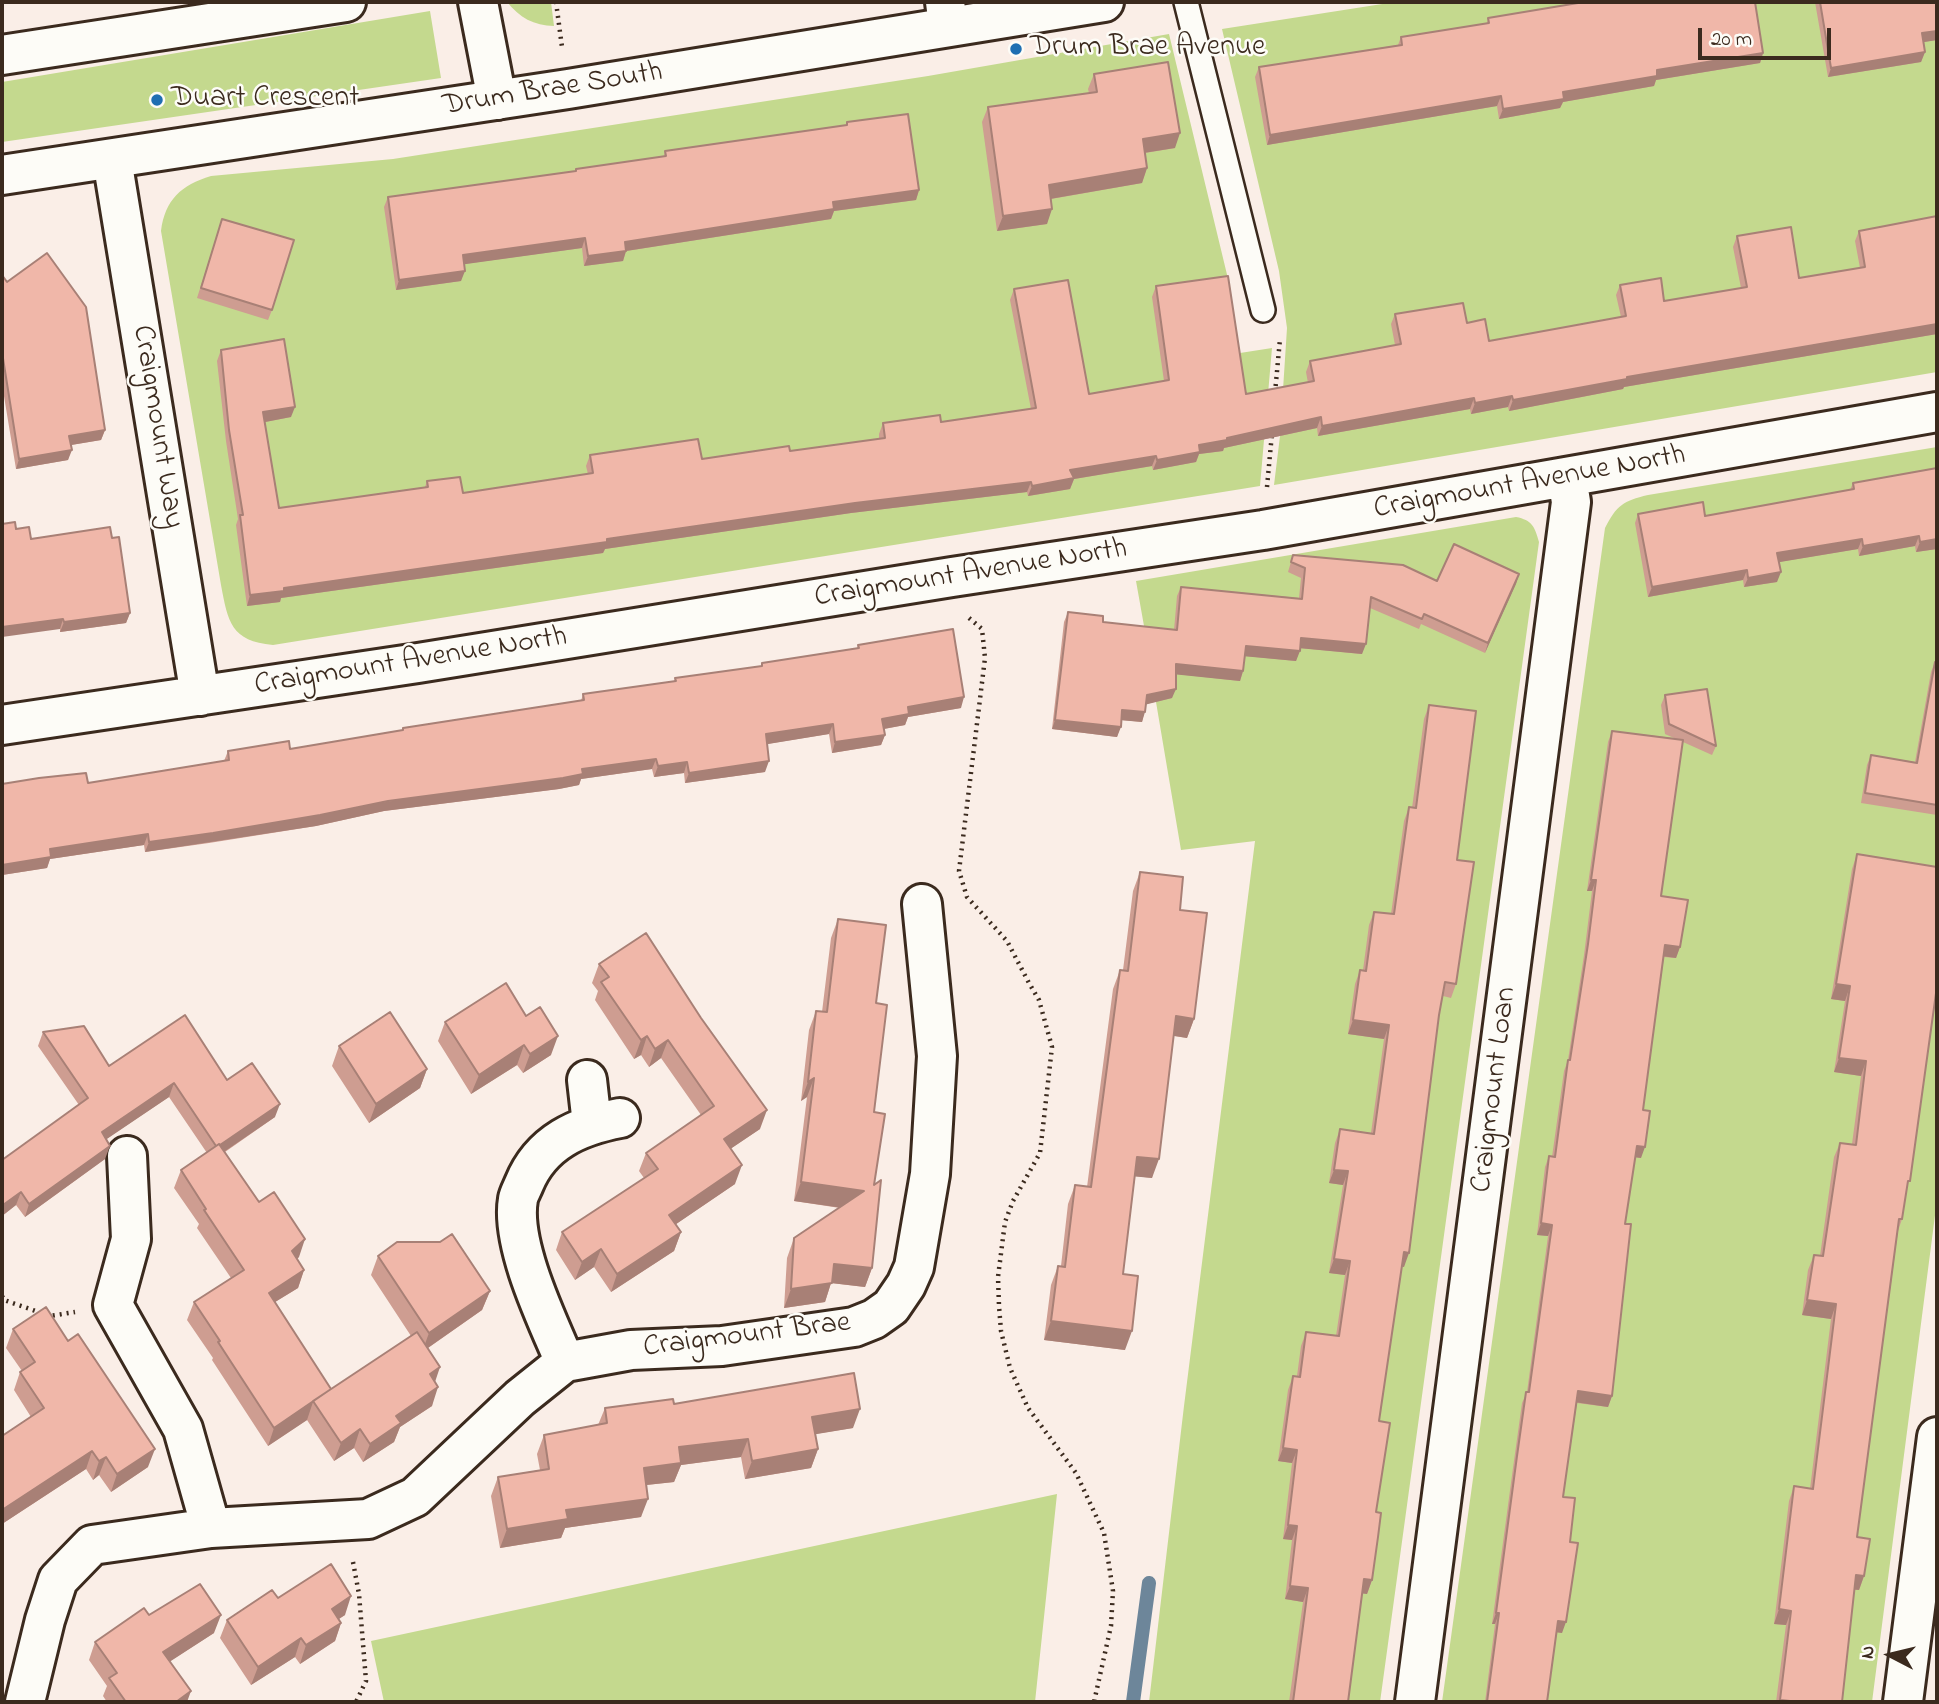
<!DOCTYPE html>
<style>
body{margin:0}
#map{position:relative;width:1939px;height:1704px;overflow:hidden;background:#faeee7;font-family:"Indie Flower",sans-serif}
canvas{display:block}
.frame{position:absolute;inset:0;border:4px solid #3b2a1e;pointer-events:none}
.north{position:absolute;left:1855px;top:1620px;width:70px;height:70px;-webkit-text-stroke:5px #fdfcf7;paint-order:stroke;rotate:277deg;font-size:19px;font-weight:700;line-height:28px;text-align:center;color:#3b2a1e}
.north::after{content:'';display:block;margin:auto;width:24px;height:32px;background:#3b2a1e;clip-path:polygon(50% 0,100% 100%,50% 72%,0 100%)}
.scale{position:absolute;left:1698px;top:28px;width:133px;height:32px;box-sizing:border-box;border:4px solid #3b2a1e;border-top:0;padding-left:9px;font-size:21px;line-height:24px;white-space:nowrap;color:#3b2a1e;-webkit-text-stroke:5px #fdfcf7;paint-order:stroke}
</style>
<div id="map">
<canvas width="1939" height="1704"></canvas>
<div class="frame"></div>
<div class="north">N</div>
<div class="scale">20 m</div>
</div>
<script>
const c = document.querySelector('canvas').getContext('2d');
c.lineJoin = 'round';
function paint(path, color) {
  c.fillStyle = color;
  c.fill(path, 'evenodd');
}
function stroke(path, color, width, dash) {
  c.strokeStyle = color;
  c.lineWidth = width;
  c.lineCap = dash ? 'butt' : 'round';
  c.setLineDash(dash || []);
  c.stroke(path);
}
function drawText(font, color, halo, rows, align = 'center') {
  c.font = font + ' "Indie Flower",sans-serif';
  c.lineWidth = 5;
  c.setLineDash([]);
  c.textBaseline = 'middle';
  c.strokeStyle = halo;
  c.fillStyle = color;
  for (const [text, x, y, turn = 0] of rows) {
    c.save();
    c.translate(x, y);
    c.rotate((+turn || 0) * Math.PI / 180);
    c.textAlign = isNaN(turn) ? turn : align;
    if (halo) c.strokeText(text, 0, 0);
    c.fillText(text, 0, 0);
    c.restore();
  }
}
paint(new Path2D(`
 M507 2H551L554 26C534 26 519 17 507 2Z
 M1395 2H1937V372L1274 485 1280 436 1287 328 1279 271 1222 29Z
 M430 11 441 78 2 142V82Z
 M1169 34 1230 287 1240 353 1272 348 1260 486 273 645C231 641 228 622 221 585L161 231C165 200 181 185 211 176L393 159 928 76Z
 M1937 447V1200L1872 1702H1442L1605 528C1617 505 1623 501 1648 495Z
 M1516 517C1532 520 1535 527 1539 542L1380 1702H1149L1184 1406 1255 841 1181 850 1156 702 1172 650 1149 654 1136 581Z
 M1057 1494 1035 1702H384L371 1641Z`), '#c4d98e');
stroke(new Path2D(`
 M1133 1702 1149 1583`), '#6d869a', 14);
const lane = new Path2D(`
 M1186 2 1263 310`);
const street = new Path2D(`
 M478 2 497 100
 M945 2 948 26
 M2 55 346 2
 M112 159 200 696
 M2 725 418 663 952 577 1263 530 1937 412
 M587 1080 592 1124
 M127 1156 131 1239 113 1305 183 1429 211 1528
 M565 1362C547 1320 510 1244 518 1199 519 1194 522 1189 524 1184 541 1142 578 1126 620 1118
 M25 1702 45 1620 58 1580 92 1545 211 1528 368 1519 415 1497 520 1398 565 1362 631 1350 722 1346 854 1327 874 1319 891 1307 906 1285 914 1267 930 1174 937 1056 922 904
 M1415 1702 1571 502 1567 477
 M1903 1702 1937 1437`);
const secondary = new Path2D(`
 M2 175 568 89 1104 2`);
stroke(lane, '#3b2a1e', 28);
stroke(street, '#3b2a1e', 44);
stroke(secondary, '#3b2a1e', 44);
stroke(new Path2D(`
 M556 2 562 47
 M1275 393 1280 339
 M1267 487 1272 433
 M969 618 982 629 985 658 959 871 967 897 1007 941 1029 983 1039 1000 1052 1047 1040 1153 1013 1201 1005 1222 998 1277 999 1306 1001 1331 1010 1368 1028 1408 1076 1473 1104 1533 1113 1591 1111 1626 1094 1702
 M2 1296 4 1300 50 1316 75 1312
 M353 1562 359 1594 366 1681 356 1702`), '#3b2a1e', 4.5, [2, 5]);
stroke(lane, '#fdfcf7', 23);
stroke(street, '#fdfcf7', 38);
stroke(secondary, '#fdfcf7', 38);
paint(new Path2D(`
 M1578 2 1763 53 1760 63 1656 80 1654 86 1563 102 1560 108 1499 119 1497 106 1267 145 1255 77 1259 67 1398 45 1401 37 1487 23 1488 18 1578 3Z
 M1815 2H1937V40L1923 42 1925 52 1921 62 1828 77Z
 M1094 74 1175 148 1145 153 1147 168 1142 183 1051 199 1047 224 997 231 982 122 988 107 1089 93 1088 89Z
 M847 122 919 190 916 200 834 211 831 219 626 251 623 261 584 266 582 248 464 264 461 281 396 290 384 207 388 197 575 171 576 169 664 156 665 151 845 126Z
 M222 219 272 310 268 320 197 298Z
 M1859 231 1937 334 1624 387 1623 389 1509 411 1508 407 1471 414 1470 409 1318 436 1317 428 1224 448 1223 451 1199 454 1196 462 1153 470 1152 466 1074 479 1070 489 1028 496 1027 492 851 513 605 549 603 553 281 598 280 602 247 606 236 525 238 519 226 441 217 361 221 350 291 417 265 422 279 508 425 487 427 481 463 493 588 474 586 466 590 455 702 459 790 451 879 439V434L883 423 941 422 1031 409 1010 300 1014 289 1089 394 1164 381 1152 297 1156 286 1246 394 1308 383 1306 372 1310 361 1395 345 1391 324 1395 314 1467 323 1489 341 1621 317 1616 295 1620 285 1664 301 1741 288 1733 247 1737 236 1799 278 1860 268 1855 241Z
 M2 275 105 430 101 440 71 445 68 460 16 469 2 384Z
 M1937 468V549L1916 552 1915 546 1859 556 1858 549 1779 562 1777 582 1744 587 1743 580 1648 597 1635 523 1638 514 1705 516 1850 490 1853 483Z
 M16 529 31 539 112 538 130 613 126 623 60 632V629Z
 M1293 555 1437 581 1519 574 1485 653 1421 624 1419 629 1370 608 1362 654 1300 648 1296 661 1245 656 1243 671 1240 681 1176 674 1172 698 1146 704 1142 722 1122 720 1117 737 1052 729 1064 622 1068 612 1103 622 1174 630 1177 596 1181 587 1299 598 1301 578 1288 572Z
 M858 645 961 708 908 717 905 725 884 729 885 735 881 745 832 753 829 734 767 744 765 772 685 783 684 773 654 777 652 769 581 779 579 785 559 789 384 811 316 826 209 843 145 852 144 845 50 859 47 868 2 875 88 783 224 761 228 751 290 749 402 730 403 728 581 701 583 694 674 681 675 678 761 666 762 663 857 648Z
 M1935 662H1937V815L1861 803 1867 765 1871 755 1915 762 1931 672Z
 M1665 695 1716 746 1712 755 1683 742 1661 896 1680 947 1676 958 1664 957 1643 1110 1641 1158 1635 1157 1625 1224 1612 1396 1608 1407 1577 1403 1563 1497 1570 1542 1562 1633 1557 1632 1547 1702H1485L1495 1624H1492L1513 1468 1522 1403 1527 1392 1548 1236 1537 1235 1545 1167 1549 1156 1552 1157 1564 1071 1568 1060 1584 955 1592 891H1587L1608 742 1612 731 1674 738 1665 734 1661 705Z
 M1429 705 1457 860 1456 984 1451 998 1443 996 1439 1015 1404 1267 1402 1266 1379 1421 1376 1512 1372 1580 1367 1594 1362 1593 1348 1702H1289L1303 1602 1285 1599 1292 1540 1283 1539 1292 1463 1278 1461 1288 1390 1293 1376H1297L1301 1346 1306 1332 1336 1336 1345 1275 1329 1273 1343 1185 1329 1183 1335 1143 1340 1129 1371 1133 1384 1039 1348 1034 1355 984 1360 970H1363L1369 925 1374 912 1391 914 1404 821 1409 807 1412 808 1424 719Z
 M1857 854 1937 867V998H1936L1902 1219 1898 1231 1857 1537 1864 1576 1859 1590H1854L1842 1702H1776L1786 1625 1774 1624 1789 1501 1794 1486 1810 1489 1831 1319 1802 1315 1808 1270 1814 1255 1820 1256 1834 1157 1840 1143 1852 1144 1861 1076 1834 1072 1845 1001 1831 999 1852 869Z
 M1140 872 1180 910 1194 1019 1187 1038 1174 1036 1152 1178 1135 1176 1123 1274 1125 1350 1044 1340 1051 1285 1058 1266H1061L1068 1204 1075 1185 1087 1187 1113 989 1120 970H1123L1133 891Z
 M838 919 876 1003 872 1268 865 1287 831 1283 825 1302 784 1308 787 1258 794 1238 840 1208 794 1201 807 1097 801 1101 809 1030 816 1011 822 1012 831 938Z
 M599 964 760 1129 730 1149 735 1184 676 1224 681 1232 674 1251 611 1292 594 1267 575 1280 556 1250 562 1232 644 1178 639 1171 646 1153 701 1115 661 1058 649 1067 641 1055 634 1059 595 1000 598 991 592 983Z
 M526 1016 551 1055 523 1073 517 1065 471 1094 438 1041 445 1022Z
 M43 1032 109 1066 227 1080 275 1117 225 1152 259 1202 299 1257 297 1259 304 1270 298 1288 275 1302 331 1389 411 1336 371 1275 378 1256 490 1291 482 1310 428 1348 435 1382 432 1406 400 1427 394 1442 363 1462 354 1448 334 1461 307 1420 268 1446 212 1360 213 1358 187 1320 194 1302 231 1278 197 1228 199 1224 174 1188 181 1170 207 1153 169 1097 106 1139 105 1159 25 1217 16 1205 2 1216V1160L79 1105 38 1046Z
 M339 1046 427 1069 420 1088 369 1123 332 1066Z
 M13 1329 148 1467 111 1492 99 1475 93 1480 86 1469 2 1524V1436L31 1417 14 1390 20 1372 22 1371 6 1348Z
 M674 1404 853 1428 815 1434 818 1449 811 1468 745 1479 741 1457 681 1465 674 1482 646 1485 641 1517 565 1528 561 1538 500 1548 491 1496 498 1477 540 1470 537 1454 544 1435 598 1425 605 1408Z
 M278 1598 345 1615 339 1619 341 1623 335 1641 300 1664 295 1657 251 1685 220 1638 227 1620Z
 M149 1615 214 1633 170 1661 187 1702H107L103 1696 107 1686 89 1660 95 1642Z`), '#ce9d91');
paint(new Path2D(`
 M1937 31V40L1918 43 1922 33Z
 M1925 52 1921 62 1828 77 1831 68Z
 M1763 53 1760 63 1656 80 1654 86 1563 102 1560 108 1499 119 1503 109 1563 92 1657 70Z
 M1501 96 1497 106 1267 145 1270 135Z
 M1180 133 1175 148 1137 154 1143 139Z
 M1147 168 1142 183 1044 200 1049 185Z
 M919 190 916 200 834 211 831 219 626 251 623 261 584 266 588 256 625 242 833 202Z
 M1052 209 1047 224 997 231 1003 216Z
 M585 238 582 248 459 265 463 255Z
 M465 271 461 281 396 290 399 280Z
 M1937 324V334L1624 387 1623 389 1509 411 1513 400 1627 377Z
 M1512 396 1508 407 1471 414 1475 403Z
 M1474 398 1470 409 1318 436 1322 426Z
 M295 407 291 417 260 423 263 412Z
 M1321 417 1317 428 1224 448 1223 451 1199 454 1196 462 1153 470 1157 460 1199 445Z
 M105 430 101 440 65 446 69 436Z
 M72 450 68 460 16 469 19 459Z
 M1156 456 1152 466 1074 479 1070 489 1028 496 1032 486 1070 470Z
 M1031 482 1027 492 851 513 605 549 603 553 281 598 280 602 247 606 250 595 284 588 607 539 855 503Z
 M1919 536 1915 546 1859 556 1863 546Z
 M1862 539 1858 549 1774 563 1777 553Z
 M1937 539V549L1916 552 1920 542Z
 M1747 570 1743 580 1648 597 1652 587Z
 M1781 572 1777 582 1744 587 1748 578Z
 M1519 574 1516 584 1485 653 1488 643Z
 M130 613 126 623 60 632 64 622Z
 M63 619 60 629 2 637V627Z
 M1301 638 1366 644 1362 654 1298 648Z
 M1246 646 1300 651 1296 661 1242 656Z
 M1176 664 1243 671 1240 681 1172 674Z
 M1176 689 1172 698 1144 705 1147 695Z
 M964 697 961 708 908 717 905 725 878 730 882 719 908 707Z
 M1122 710 1145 712 1142 722 1119 720Z
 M1055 720 1121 727 1117 737 1052 729Z
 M833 724 829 734 762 745 766 734Z
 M885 735 881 745 832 753 835 742Z
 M656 759 652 769 581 779 579 785 559 789 384 811 316 826 145 852 149 842 582 769Z
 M769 761 765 772 685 783 689 773Z
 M687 762 684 773 654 777 658 766Z
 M148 834 144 845 50 859 47 868 2 875V865L50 849Z
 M1591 880H1596L1592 891H1587Z
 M1665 945 1680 947 1676 958 1661 956Z
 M1836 984 1850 986 1845 1001 1831 999Z
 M1176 1016 1194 1019 1187 1038 1169 1035Z
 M1353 1020 1389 1025 1384 1039 1348 1034Z
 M558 1036 551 1055 523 1073 530 1054Z
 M647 1036 641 1055 634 1059 641 1040Z
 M668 1040 661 1058 649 1067 655 1049Z
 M524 1045 517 1065 471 1094 479 1075Z
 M1839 1058 1866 1061 1861 1076 1834 1072Z
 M427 1069 420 1088 369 1123 376 1104Z
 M814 1078 807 1097 801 1101 808 1082Z
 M174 1083 169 1097 98 1145 102 1132Z
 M280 1104 275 1117 212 1160 217 1147Z
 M767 1110 760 1129 717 1158 724 1139Z
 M110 1146 105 1159 25 1217 29 1204Z
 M1637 1146 1645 1147 1641 1158 1633 1157Z
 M1137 1157 1159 1159 1152 1178 1130 1176Z
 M742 1165 735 1184 663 1233 669 1215Z
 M1334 1170 1348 1171 1343 1185 1329 1183Z
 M801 1182 864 1191 857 1210 794 1201Z
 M21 1192 16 1205 2 1216 3 1205Z
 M1541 1223 1552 1225 1548 1236 1537 1235Z
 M681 1232 674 1251 611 1292 617 1274Z
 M305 1239 299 1257 285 1268 292 1251Z
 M601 1249 594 1267 575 1280 582 1262Z
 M1404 1252 1409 1253 1404 1267 1399 1266Z
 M1334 1259 1350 1261 1345 1275 1329 1273Z
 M834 1264 872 1268 865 1287 831 1283 825 1302 784 1308 791 1289Z
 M304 1270 298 1288 262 1310 269 1293Z
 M490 1291 482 1310 422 1352 429 1333Z
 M1807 1300 1836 1304 1831 1319 1802 1315Z
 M1051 1321 1132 1331 1125 1350 1044 1340Z
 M440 1367 434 1385 430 1374Z
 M438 1387 432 1406 400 1427 394 1442 363 1462 370 1444 396 1416Z
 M1578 1391 1612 1396 1608 1407 1574 1402Z
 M313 1402 307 1420 268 1446 274 1428Z
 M860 1409 853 1428 805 1436 812 1417Z
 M360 1429 354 1448 334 1461 341 1443Z
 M748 1439 741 1457 681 1465 674 1482 637 1486 644 1468 679 1447Z
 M1283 1448 1297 1450 1292 1463 1278 1461Z
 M155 1449 148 1467 111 1492 117 1474Z
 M818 1449 811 1468 745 1479 752 1461Z
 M92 1451 86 1469 2 1524V1510Z
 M106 1457 99 1475 93 1480 99 1461Z
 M648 1499 641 1517 565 1528 561 1538 500 1548 507 1529 566 1510Z
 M1288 1525 1297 1526 1292 1540 1283 1539Z
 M1856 1575 1864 1576 1859 1590 1850 1589Z
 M1364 1579 1372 1580 1367 1594 1359 1593Z
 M1290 1586 1308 1588 1303 1602 1285 1599Z
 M351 1596 345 1615 326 1627 332 1609Z
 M1779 1609 1791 1611 1786 1625 1774 1624Z
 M1496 1613H1499L1495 1624H1492Z
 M221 1615 214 1633 157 1670 163 1652Z
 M1558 1621 1566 1622 1562 1633 1554 1632Z
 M341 1623 335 1641 300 1664 306 1645Z
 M301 1638 295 1657 251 1685 258 1667Z
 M191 1691 187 1702H176Z`), '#a88076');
const building = new Path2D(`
 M1578 2H1755L1763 53 1657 70V76L1563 92 1564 99 1503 109 1501 96 1270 135 1259 67 1402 45 1401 37 1489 23 1488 18 1578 3Z
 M1820 2H1937V31L1922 33 1925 52 1831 68Z
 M1168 62 1180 133 1143 139 1147 168 1049 185 1052 209 1003 216 988 107 1097 92 1094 74Z
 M908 114 919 190 833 202 834 209 625 242 626 251 588 256 585 238 463 255 465 271 399 280 388 197 576 171V169L666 156 665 151 847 125V122Z
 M1937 216V324L1627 377V379L1513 400 1512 396 1475 403 1474 398 1322 426 1321 417 1227 438V440L1199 445 1200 452 1157 460 1156 456 1070 470 1074 478 1032 486 1031 482 855 503 607 539V542L284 588V591L250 595 240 515H243L229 430 221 350 284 339 295 407 263 412 279 508 428 487 427 481 460 477 463 493 593 473 590 455 698 439 702 459 789 446 790 451 885 438 883 423 940 415 941 422 1036 408 1014 289 1068 280 1089 394 1169 380 1156 286 1228 276 1246 394 1314 381 1310 361 1401 344 1395 314 1463 303 1467 323 1485 319 1489 341 1626 316 1620 285 1661 278 1664 301 1747 287 1737 236 1791 227 1799 278 1865 267 1859 231Z
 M222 219 294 240 272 310 201 288Z
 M47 253 86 307 105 430 69 436 72 450 19 459 2 352V275L7 282Z
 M1937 468V539L1920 542 1919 536 1863 546 1862 539 1777 553 1781 572 1748 578 1747 570 1652 587 1638 514 1703 502 1705 516 1854 489 1853 483Z
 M15 522 16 529 29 527 31 539 110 527 112 538 119 537 130 613 64 622 63 619 2 627V524Z
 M1454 544 1519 574 1488 643 1424 614 1422 619 1371 597 1366 644 1301 638 1300 651 1246 646 1243 671 1176 664V689L1147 695 1145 712 1122 710 1121 727 1055 720 1068 612 1103 616V622L1177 630 1181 587 1302 599 1305 568 1291 562 1293 555 1403 565 1437 581Z
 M953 629 964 697 908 707 909 714 882 719 885 735 835 742 833 724 766 734 769 761 689 773 687 762 658 766 656 759 582 769 583 774 563 778 388 801 320 815 213 833 149 842 148 834 50 849 51 857 2 865V784L39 778 86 773 88 783 229 760 228 751 289 741 290 749 403 730V728L584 700 583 694 676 681 675 678 762 666V663L859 648 858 645Z
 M1935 662H1937V805L1865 793 1871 755 1917 763Z
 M1707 689 1716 746 1669 724 1665 695Z
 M1429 705 1476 711 1457 860 1474 862 1456 984 1445 982 1439 1015 1409 1253 1404 1252 1379 1421 1390 1423 1376 1512 1381 1513 1378 1537 1372 1580 1364 1579 1348 1702H1293L1308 1588 1290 1586 1297 1526 1288 1525 1297 1450 1283 1448 1293 1376 1300 1377 1306 1332 1339 1336 1350 1261 1334 1259 1348 1171 1334 1170 1340 1129 1374 1134 1389 1025 1353 1020 1360 970 1366 971 1374 912 1394 914 1409 807 1416 808Z
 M1612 731 1683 740 1661 896 1688 900 1680 947 1665 945 1643 1110 1650 1111 1645 1147 1637 1146 1625 1224H1631L1612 1396 1578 1391 1563 1497 1575 1498 1570 1542 1578 1543 1566 1622 1558 1621 1547 1702H1487L1499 1613H1496L1517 1456 1526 1392H1529L1552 1225 1541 1223 1549 1156 1555 1157 1568 1060H1570L1588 944 1596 880H1591Z
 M1857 854 1937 867V986L1910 1181H1908L1902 1219H1899L1857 1537 1870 1539 1864 1576 1856 1575 1842 1702H1800L1780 1700 1791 1611 1779 1609 1794 1486 1813 1489 1836 1304 1807 1300 1814 1255 1823 1256 1840 1143 1856 1145 1866 1061 1839 1058 1850 986 1836 984Z
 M1140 872 1183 877 1180 910 1207 913 1194 1019 1176 1016 1159 1159 1137 1157 1123 1274 1138 1276 1132 1331 1051 1321 1058 1266 1065 1267 1075 1185 1091 1187 1120 970 1128 971Z
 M838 919 886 925 876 1003 887 1005 874 1112 885 1114 874 1185 881 1180 872 1268 834 1264 832 1283 791 1289 794 1238 864 1191 801 1182 814 1078 808 1082 816 1011 827 1012Z
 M646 933 701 1018 767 1110 724 1139 742 1165 669 1215 681 1232 617 1274 601 1249 582 1262 562 1232 658 1169 646 1153 714 1106 668 1040 655 1049 647 1036 641 1040 601 982 609 977 599 964Z
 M506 983 526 1016 540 1007 558 1036 530 1054 524 1045 479 1075 445 1022Z
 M390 1012 427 1069 376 1104 339 1046Z
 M185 1015 227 1080 252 1063 280 1104 220 1145 219 1144 216 1146 174 1083 102 1132 110 1146 29 1204 21 1192 3 1205 2 1203V1160L88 1098 43 1032 84 1026 109 1066Z
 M219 1144 259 1202 274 1192 305 1239 292 1251 304 1270 269 1293 331 1389 274 1428 218 1342 220 1341 194 1302 244 1270 204 1210 206 1209 181 1170Z
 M452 1234 490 1291 429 1333 378 1256 397 1242H440Z
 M46 1307 68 1341 78 1334 155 1449 117 1474 106 1457 99 1461 92 1451 2 1510V1436L44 1408 20 1372 35 1362 13 1329Z
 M417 1332 440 1367 430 1374 438 1387 396 1416 401 1423 370 1444 360 1429 341 1443 313 1401Z
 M854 1373 860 1409 812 1417 818 1449 752 1461 748 1439 679 1447 681 1463 644 1468 648 1499 566 1510 568 1519 507 1529 498 1477 549 1469 544 1435 607 1423 605 1408 673 1399 674 1404Z
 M331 1564 351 1596 332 1609 341 1623 306 1645 301 1638 258 1667 227 1620 272 1590 278 1598Z
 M200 1584 221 1615 163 1652 191 1691 176 1702H126L109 1678 117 1673 95 1642 144 1608 149 1615Z`);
paint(building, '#f0b7a9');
stroke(building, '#a88076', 2);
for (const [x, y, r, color] of [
 [1016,49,7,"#1f6fb2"],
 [157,100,7,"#1f6fb2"]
]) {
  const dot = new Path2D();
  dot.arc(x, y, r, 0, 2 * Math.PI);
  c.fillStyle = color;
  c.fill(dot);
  stroke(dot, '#fdfcf7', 2.5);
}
drawText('30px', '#3b2a1e', '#fdfcf7', [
 ["Drum Brae Avenue",1030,49],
 ["Duart Crescent",171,100]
], 'left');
drawText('30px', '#3b2a1e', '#fdfcf7', [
 ["Drum Brae South",553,91,-9],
 ["Craigmount Way",156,427,81],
 ["Craigmount Avenue North",1530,484,-10],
 ["Craigmount Avenue North",971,575,-9],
 ["Craigmount Avenue North",411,663,-9],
 ["Craigmount Loan",1496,1090,-83],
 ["Craigmount Brae",747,1337,-7]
]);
</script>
